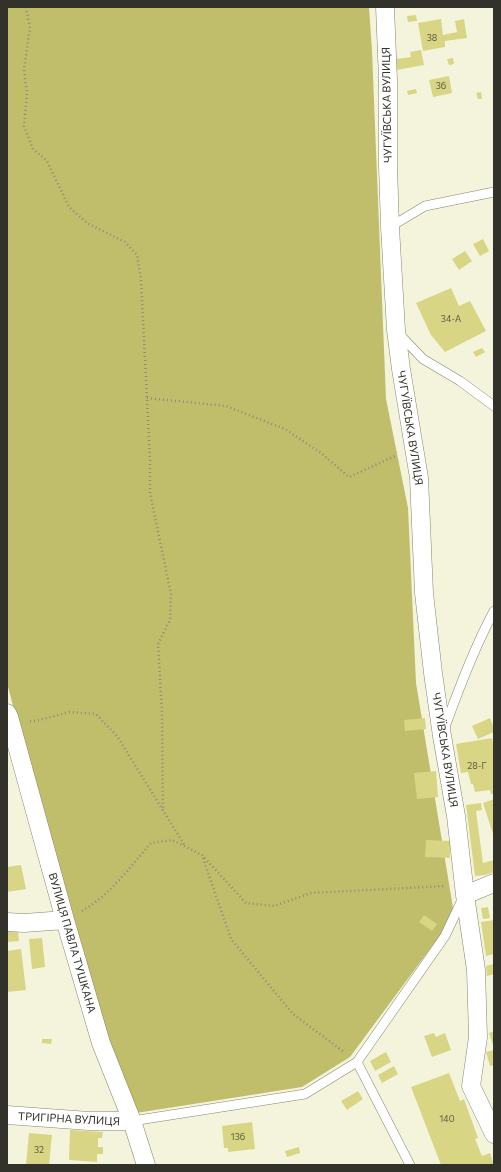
<!DOCTYPE html>
<meta charset="utf-8">
<style>
body{margin:0}
#map{position:relative;width:501px;height:1172px;overflow:hidden;background:#f4f4dd;font-family:Commissioner,sans-serif}
canvas{display:block}
.frame{position:absolute;inset:0;border:8px solid #33322a;pointer-events:none}
</style>
<div id="map">
<canvas width="501" height="1172"></canvas>
<div class="frame"></div>
</div>
<script>
const c = document.querySelector('canvas').getContext('2d');
c.lineJoin = 'round';
function paint(path, color) {
  c.fillStyle = color;
  c.fill(path, 'evenodd');
}
function stroke(path, color, width, dash) {
  c.strokeStyle = color;
  c.lineWidth = width;
  c.lineCap = dash ? 'butt' : 'round';
  c.setLineDash(dash || []);
  c.stroke(path);
}
function drawText(font, color, halo, rows, align = 'center') {
  c.font = font + ' Commissioner,sans-serif';
  c.lineWidth = 4;
  c.setLineDash([]);
  c.textBaseline = 'middle';
  c.strokeStyle = halo;
  c.fillStyle = color;
  for (const [text, x, y, turn = 0] of rows) {
    c.save();
    c.translate(x, y);
    c.rotate((+turn || 0) * Math.PI / 180);
    c.textAlign = isNaN(turn) ? turn : align;
    if (halo) c.strokeText(text, 0, 0);
    c.fillText(text, 0, 0);
    c.restore();
  }
}
paint(new Path2D(`
 M7 7H369L372 51 386 399 408 508 416 683 453 908 441 934 350 1057 302 1087 136 1113 104 1042 67 909 7 683Z`), '#c0bd6b');
paint(new Path2D(`
 M416 15 417 21 408 22 407 16Z
 M441 19 443 35 457 32 455 21 464 19 467 38 445 41V47L423 51 418 23Z
 M421 50 424 65 397 70 396 59 411 57 410 52Z
 M453 58 454 64 449 65 447 59Z
 M449 76 452 93 433 97 429 80Z
 M416 89 417 93 408 95 407 91Z
 M481 92 482 99H478L476 93Z
 M483 239 489 251 480 256 473 244Z
 M465 251 472 261 459 270 452 259Z
 M451 288 459 306 470 301 486 331 445 352 431 335 416 303Z
 M482 348 485 352 476 357 473 352Z
 M425 718 426 729 405 731 404 720Z
 M490 718 494 728V732L478 739 472 726Z
 M492 738 494 750V754L493 755 494 794H491L490 790 475 792 473 784H471L468 772 461 773 456 744Z
 M436 771 438 797 417 799 414 773Z
 M494 799V837L483 803Z
 M481 803 482 810 476 811 483 863 494 860V872L485 875 475 876 466 805Z
 M426 840 450 841V858L425 857Z
 M21 865 26 889 7 892V867Z
 M488 907 490 918 483 919 481 908Z
 M424 915 437 924 432 931 419 922Z
 M494 920V954L486 956 481 922Z
 M7 930H18L19 941 7 942Z
 M42 938 45 967 32 969 29 939Z
 M21 949 26 990 7 992V951Z
 M494 964V974L487 976 486 966Z
 M494 1031V1048L489 1033Z
 M434 1033 436 1037 445 1033 451 1050 432 1057 424 1036Z
 M42 1039H52L51 1044 42 1043Z
 M494 1050V1065L490 1066 486 1052Z
 M386 1052 391 1062 375 1071 370 1061Z
 M394 1066 398 1074 382 1083 378 1075Z
 M449 1073 460 1101 464 1099 478 1138 475 1139 482 1156 490 1153 494 1165H441L411 1087Z
 M358 1091 363 1099 347 1110 341 1101Z
 M252 1122 255 1149 228 1152V1148H224L222 1126Z
 M70 1130 103 1132 102 1138H98V1147H103V1154H97V1162L69 1160Z
 M29 1133 52 1135 49 1165H26Z
 M299 1147 300 1153 287 1157 285 1151Z`), '#d8d684');
const lane = new Path2D(`
 M390 227 425 206 494 192
 M399 334 423 359 460 381 494 406
 M445 727C459 688 474 648 494 611
 M357 1062 410 1165
 M132 1121 305 1094 357 1062 445 936 462 900`);
const street = new Path2D(`
 M385 7 388 80V166L390 227 396 330 401 369 419 478 424 593 433 673 442 736 456 816 465 895 476 970 478 1037 471 1086 494 1134
 M7 713 9 717 65 920 101 1043 132 1121 146 1165
 M465 895 494 883
 M7 922 24 923 65 920
 M7 1115 89 1121H132`);
stroke(lane, '#858570', 10);
stroke(street, '#858570', 19);
stroke(new Path2D(`
 M26 7 30 28 24 69 27 94 24 126 33 149 47 161 69 207 87 223 125 242 137 255 141 279 150 460V493L171 594 170 620 158 644 162 712 163 811
 M147 398 226 406 285 429 321 453 349 477 395 456
 M30 721H35L69 712 96 714 117 736 185 846
 M203 858 231 939 293 1014 344 1052
 M82 911C110 895 130 867 151 843L172 840 202 855 246 903 274 906 311 893 445 886`), '#8c8c7d', 2.5, [1, 3]);
stroke(lane, '#fff', 9);
stroke(street, '#fff', 18);
drawText('9px', '#5c5b40', null, [
 ["38",432,38],
 ["36",441,86],
 ["34-А",451,319],
 ["28-Г",477,766],
 ["140",447,1119],
 ["136",238,1137],
 ["32",39,1150]
]);
drawText('11px', '#33322a', '#fff', [
 ["ЧУГУЇВСЬКА ВУЛИЦЯ",387,105,-91],
 ["ЧУГУЇВСЬКА ВУЛИЦЯ",410,428,81],
 ["ЧУГУЇВСЬКА ВУЛИЦЯ",445,750,81],
 ["ВУЛИЦЯ ПАВЛА ТУШКАНА",72,943,74],
 ["ТРИГІРНА ВУЛИЦЯ",69,1119,3]
]);
</script>
